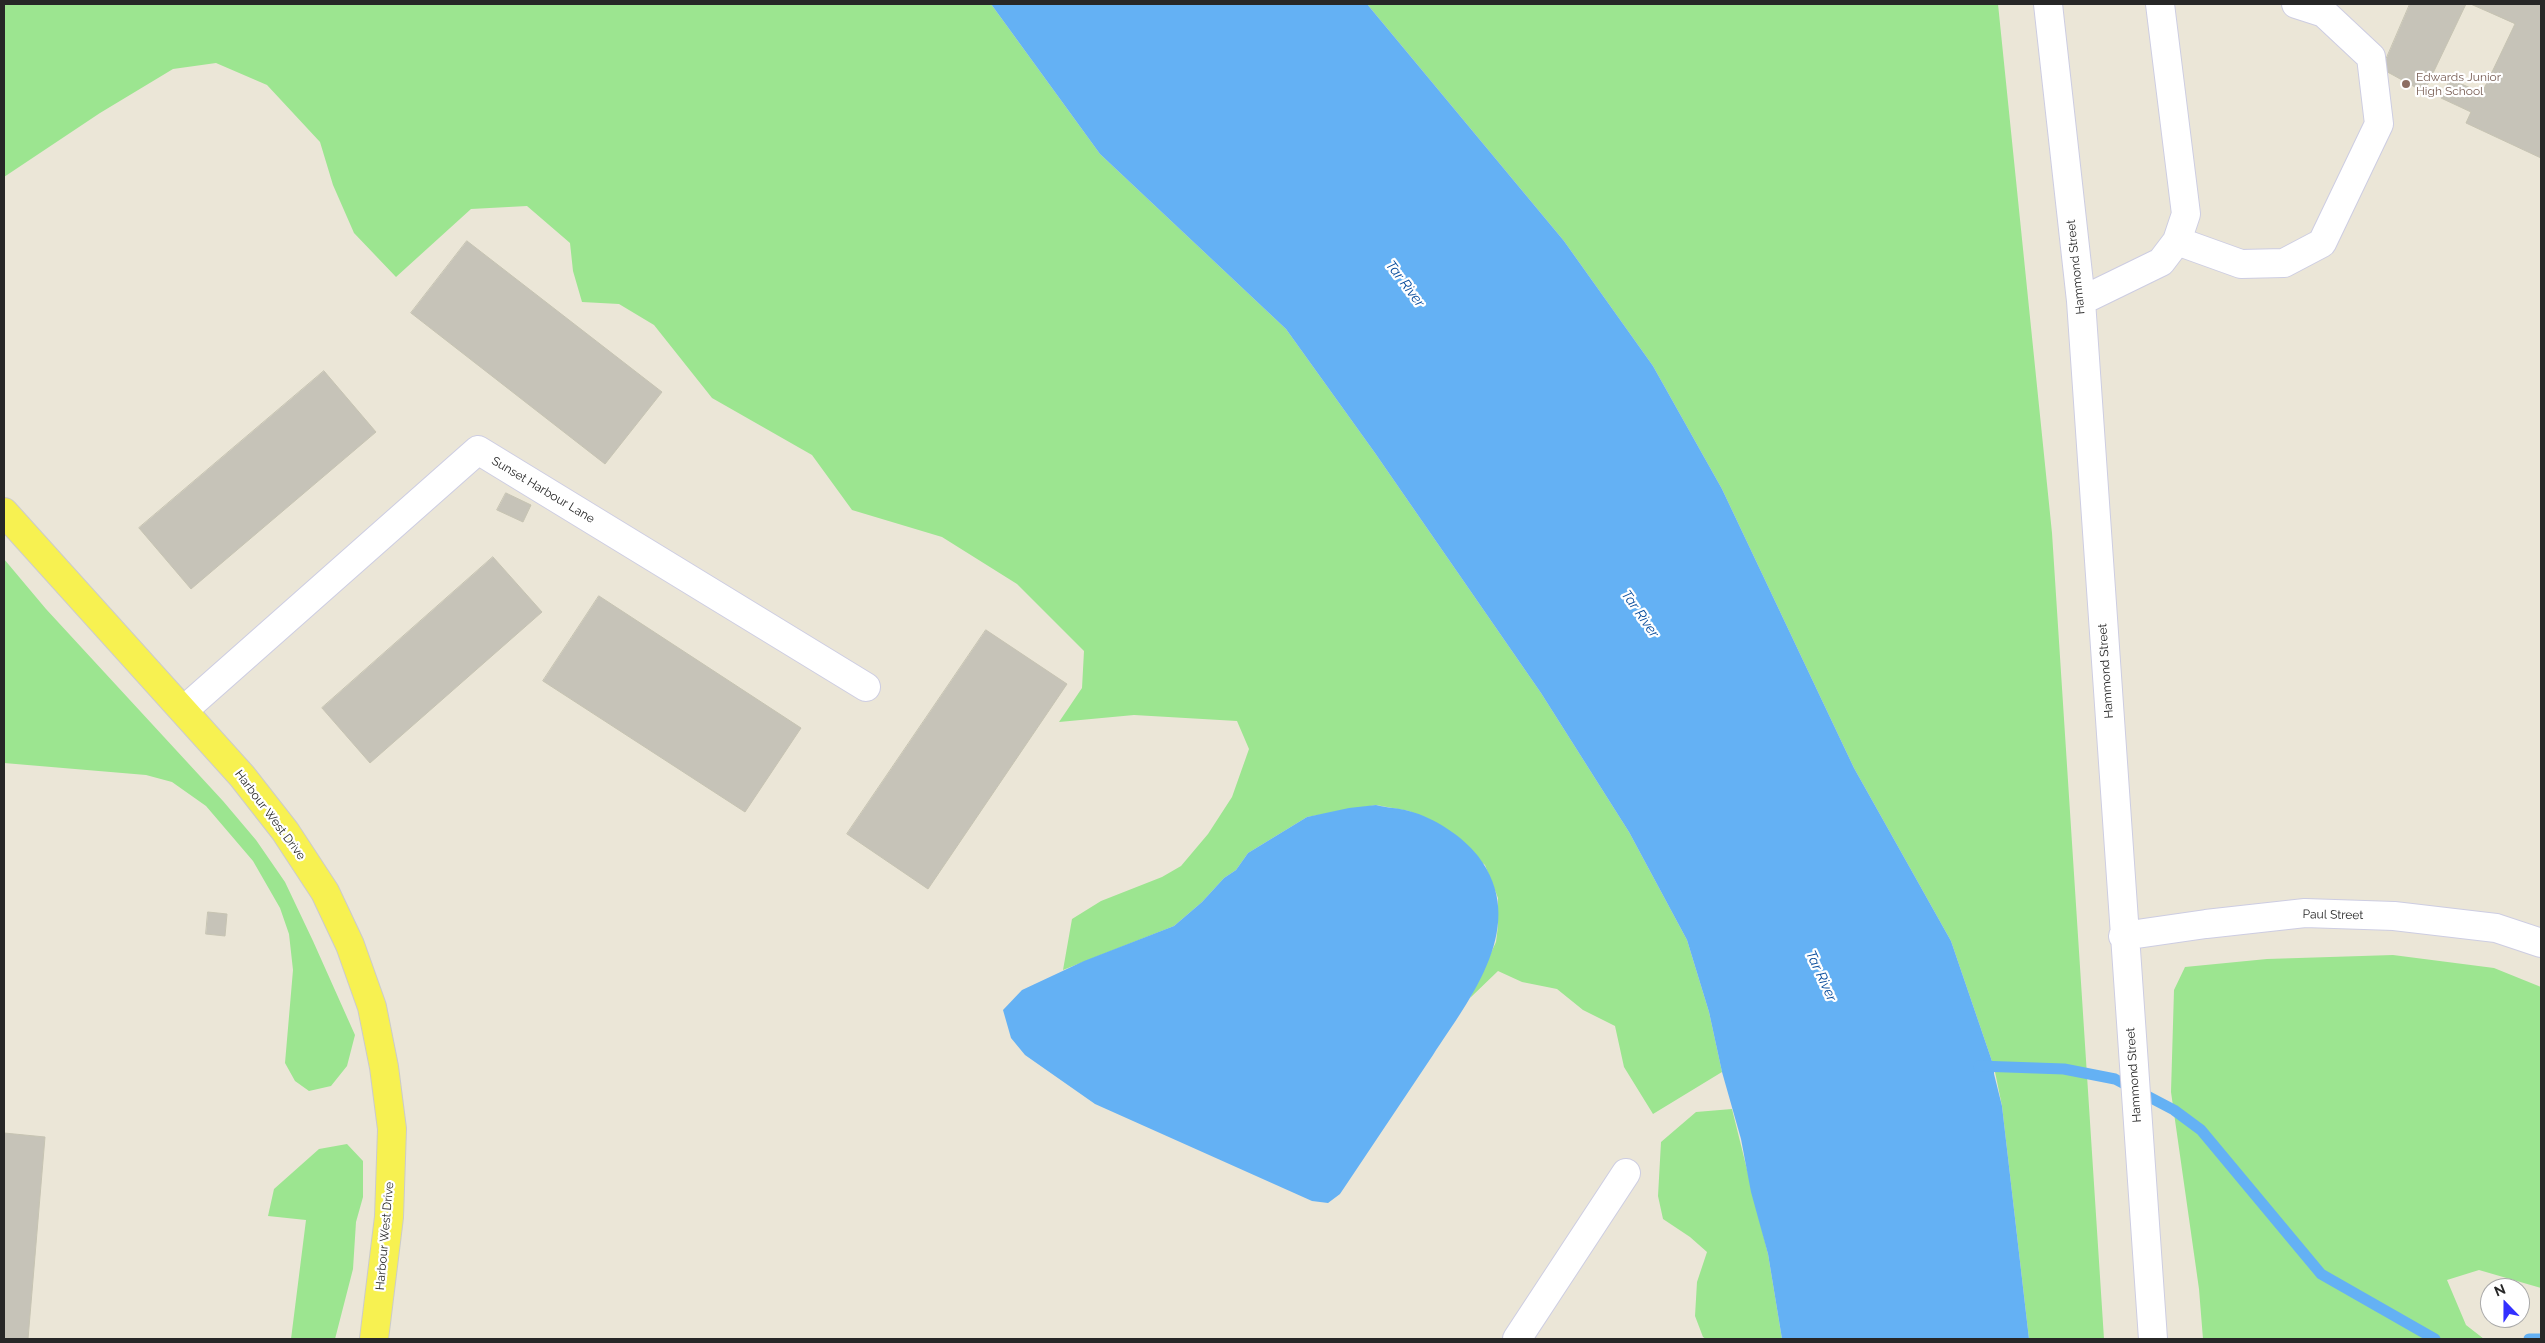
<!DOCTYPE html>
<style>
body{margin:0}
#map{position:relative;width:2545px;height:1343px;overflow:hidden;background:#ebe6d7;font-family:Raleway,sans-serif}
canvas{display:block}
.frame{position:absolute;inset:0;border:5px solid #272727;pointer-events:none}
.north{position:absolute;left:2480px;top:1278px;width:50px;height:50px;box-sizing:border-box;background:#fff;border:1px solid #a9a9a9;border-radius:50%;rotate:338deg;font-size:14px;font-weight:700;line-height:20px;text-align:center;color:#272727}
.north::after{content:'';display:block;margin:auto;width:18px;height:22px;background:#3330ff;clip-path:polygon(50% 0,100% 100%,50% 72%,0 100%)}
</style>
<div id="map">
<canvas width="2545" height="1343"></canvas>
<div class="frame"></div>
<div class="north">N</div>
</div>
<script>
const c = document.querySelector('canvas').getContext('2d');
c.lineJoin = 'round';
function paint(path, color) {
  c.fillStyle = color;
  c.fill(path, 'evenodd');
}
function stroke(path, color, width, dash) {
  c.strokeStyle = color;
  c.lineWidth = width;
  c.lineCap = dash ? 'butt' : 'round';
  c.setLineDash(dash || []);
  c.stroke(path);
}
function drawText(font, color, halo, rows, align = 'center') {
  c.font = font + ' Raleway,sans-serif';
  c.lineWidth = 4.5;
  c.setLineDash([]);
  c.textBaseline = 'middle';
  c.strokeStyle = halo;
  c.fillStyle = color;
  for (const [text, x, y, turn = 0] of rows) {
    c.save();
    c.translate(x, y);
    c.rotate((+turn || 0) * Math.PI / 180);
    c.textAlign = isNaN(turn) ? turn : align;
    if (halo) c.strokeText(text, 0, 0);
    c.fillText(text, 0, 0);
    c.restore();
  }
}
paint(new Path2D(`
 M4 4H991L1100 154 1286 329 1375 453 1541 693 1629 832 1687 940 1709 1012 1722 1072 1653 1114 1624 1067 1615 1026 1583 1010 1557 989 1522 982 1498 971 1470 998 1496 942 1498 926V898L1485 865 1422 817 1409 811 1376 805 1307 817 1248 853 1236 870 1224 878 1202 902 1174 926 1063 970 1072 919 1101 901 1162 877 1181 866 1208 834 1232 797 1249 749 1237 721 1134 715 1059 722 1082 688 1084 651 1017 584 942 537 852 510 812 455 712 398 654 325 619 304 582 302 573 271 570 243 527 206 471 209 396 277 354 233 333 185 320 142 267 85 216 63 173 69 100 113 4 177Z
 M1367 4H1998L2052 533 2104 1339H2029L2002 1106 1994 1067 1951 941 1854 768 1722 489 1653 366 1564 241Z
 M4 559 46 609 223 801 256 840 285 882 313 941 355 1035 347 1066 331 1086 309 1091 295 1081 285 1063 293 970 289 934 280 908 253 861 206 806 172 782 146 775 4 763Z
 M2393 955 2494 968 2541 987V1288L2479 1270 2447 1280 2466 1325 2484 1339H2203L2199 1289 2171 1092 2174 990 2185 967 2267 959Z
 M1732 1109 1768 1254 1782 1339H1706L1703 1337 1695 1316 1697 1282 1707 1252 1690 1237 1663 1219 1658 1196 1661 1142 1696 1112Z
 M347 1144 363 1161V1197L356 1222 353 1269 335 1339H291L306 1220 268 1216 274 1189 319 1149Z`), '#9ce590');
paint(new Path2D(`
 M991 4H1367L1564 241 1653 366 1722 489 1854 768 1951 941 1994 1067V1074L2002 1106 2029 1339H1782L1768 1254 1751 1192 1741 1139 1722 1072 1709 1012 1687 940 1629 832 1541 693 1375 453 1286 329 1100 154Z
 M1376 805C1387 808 1399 808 1409 811 1435 818 1462 836 1478 856 1530 924 1471 997 1433 1055 1402 1101 1371 1148 1340 1194L1328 1203 1312 1201 1095 1104 1025 1055 1011 1038 1003 1010 1022 990 1084 961 1174 926 1202 902 1224 878 1236 870 1248 853 1307 817 1349 808Z`), '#64b1f4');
stroke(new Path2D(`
 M1979 1066 2064 1069 2115 1079 2174 1110 2201 1130 2321 1274 2435 1339
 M2529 1339H2541`), '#64b1f4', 11);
const building = new Path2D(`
 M2410 4H2466L2424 92 2382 69Z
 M2471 4H2541V158L2466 123 2471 112 2441 98 2450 79 2482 93 2515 24Z
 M467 241 662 392 605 464 411 313Z
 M324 371 376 432 191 589 139 528Z
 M506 493 531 505 523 522 497 510Z
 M493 557 542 612 370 763 322 708Z
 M599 596 801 728 745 812 543 681Z
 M986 630 1067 684 928 889 847 834Z
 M208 912 227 914 225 936 206 934Z
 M4 1133 45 1137 28 1339H4Z`);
paint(building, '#c6c3b8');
stroke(building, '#c6c3b2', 1);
const minor = new Path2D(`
 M2048 4 2081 301 2153 1339
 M2177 241 2241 264 2284 263 2322 243 2379 124 2371 57 2324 13 2296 4
 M2081 301 2161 262 2177 241 2186 214 2160 4
 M184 710 478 450 866 687
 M2123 936 2206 924 2305 913 2394 916 2496 928 2541 943
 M1517 1339 1626 1173`);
const major = new Path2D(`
 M4 512 242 776 285 831 325 892 350 945 372 1007 384 1067 392 1129 389 1217 374 1339`);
stroke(minor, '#cdcde2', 30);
stroke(major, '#cbcbcb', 30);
stroke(minor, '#fff', 28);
stroke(major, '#f7f151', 28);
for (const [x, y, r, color] of [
 [2406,84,5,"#8d6e63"]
]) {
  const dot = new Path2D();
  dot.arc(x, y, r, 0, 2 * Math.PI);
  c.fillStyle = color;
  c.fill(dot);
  stroke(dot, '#fff', 2);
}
drawText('12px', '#785e54', '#fff', [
 ["Edwards Junior",2416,77],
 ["High School",2416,91]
], 'left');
drawText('12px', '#272727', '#fff', [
 ["Hammond Street",2076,267,-96],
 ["Sunset Harbour Lane",543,490,31],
 ["Hammond Street",2106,671,-94],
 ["Harbour West Drive",270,815,53],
 ["Paul Street",2333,915,1],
 ["Hammond Street",2134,1075,-94],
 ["Harbour West Drive",385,1236,-85]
]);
drawText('italic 14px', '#074b9c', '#fff', [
 ["Tar River",1405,284,53],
 ["Tar River",1640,614,55],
 ["Tar River",1821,976,65]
]);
</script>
